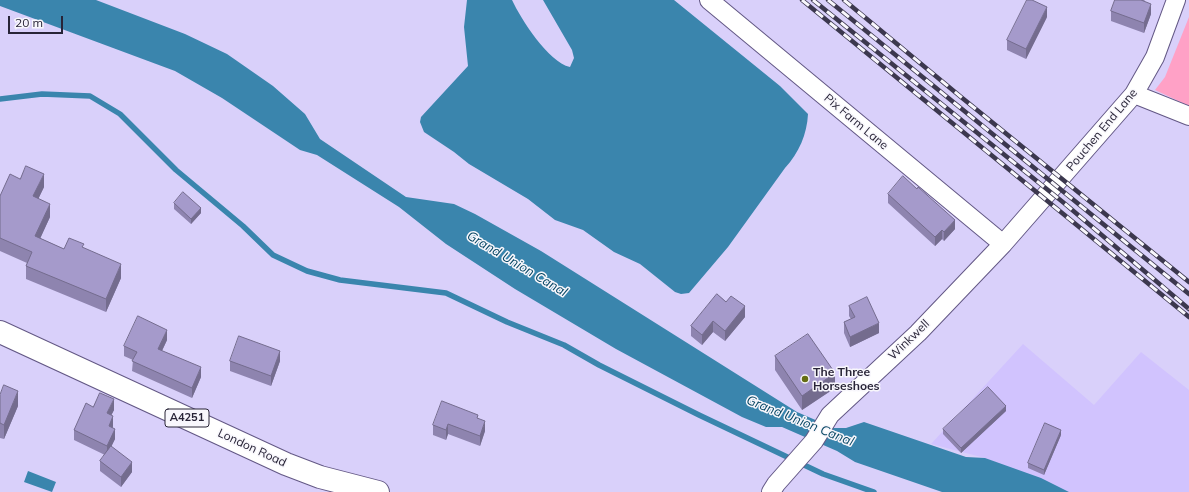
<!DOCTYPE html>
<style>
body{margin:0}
#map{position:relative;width:1189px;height:492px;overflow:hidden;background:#d9d0fa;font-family:Mulish,sans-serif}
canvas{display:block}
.scale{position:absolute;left:8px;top:16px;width:55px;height:18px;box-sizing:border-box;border:2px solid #282437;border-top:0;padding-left:5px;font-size:12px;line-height:14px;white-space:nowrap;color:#282437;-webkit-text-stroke:3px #f8f7fc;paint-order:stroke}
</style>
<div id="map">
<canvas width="1189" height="492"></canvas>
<div class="scale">20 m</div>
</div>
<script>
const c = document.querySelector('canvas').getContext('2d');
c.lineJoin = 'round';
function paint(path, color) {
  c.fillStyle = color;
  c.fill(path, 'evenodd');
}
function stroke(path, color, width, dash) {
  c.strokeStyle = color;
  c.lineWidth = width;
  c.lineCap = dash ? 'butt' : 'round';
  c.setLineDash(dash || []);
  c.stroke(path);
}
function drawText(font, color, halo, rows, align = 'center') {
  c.font = font + ' Mulish,sans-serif';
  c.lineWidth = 3;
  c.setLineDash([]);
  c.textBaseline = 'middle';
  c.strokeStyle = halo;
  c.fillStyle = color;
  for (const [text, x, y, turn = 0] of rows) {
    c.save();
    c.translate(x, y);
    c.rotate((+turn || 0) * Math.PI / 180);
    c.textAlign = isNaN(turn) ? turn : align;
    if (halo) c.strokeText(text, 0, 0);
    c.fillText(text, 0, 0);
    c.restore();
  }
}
paint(new Path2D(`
 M1023 344 1094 405 1141 352 1189 390V492H1069L985 458 931 444Z`), '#d1c3fe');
paint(new Path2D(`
 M1189 17V106L1155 90 1165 77Z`), '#ffa1c6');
paint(new Path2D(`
 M0 0H96L185 34 227 54 273 86 305 114 320 139 406 197 454 204 475 214 541 251 797 412 834 428H846L864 422 966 457 985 458 1041 478 1069 492H942L855 462 837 451 782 427H766L742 417 616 349 515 289 446 244 399 207 317 155 300 150 222 98 175 71 0 6Z
 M467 0H512C521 19 548 62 570 67L574 58 572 50 543 0H674L780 86 808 114C807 134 799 153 785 168L728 247 689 293 681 294 675 292 640 264 614 252 583 230 555 220 528 199 469 164 454 152 424 132 420 122 421 117 468 66 464 27Z
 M28 471 56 482 52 492 24 482Z`), '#3a85ad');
stroke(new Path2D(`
 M0 99 42 94 90 96 120 114 176 170 243 226 273 255 307 271 340 280 446 293 507 322 564 345 599 365 699 415 823 474 874 492`), '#3a85ad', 5.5);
const street = new Path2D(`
 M709 0 1003 244
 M1134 94 1189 116
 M771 492 776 484 814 441 830 415 918 333 1003 244 1134 94 1155 57 1176 0`);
const primary = new Path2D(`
 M0 332 286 464 320 477 378 492`);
stroke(street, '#635885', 20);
stroke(primary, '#635885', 24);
stroke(street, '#fff', 18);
stroke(primary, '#fff', 22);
const rail = new Path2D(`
 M802 0 1189 317
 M813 0 1064 203 1189 309
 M828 0 1189 294
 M844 0 961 97 1189 282`);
stroke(rail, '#3c384e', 4.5);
stroke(rail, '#f8f7fc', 3, [9]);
paint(new Path2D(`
 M1115 0H1145L1144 1 1151 14 1144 33 1111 21V11Z
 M1047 17 1026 59 1007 50V40Z
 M20 179 44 187 38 199 50 217 40 238 64 249 84 248 121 278 106 312 26 279V266L27 263 0 251V196Z
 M888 194 955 229 944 241 942 239 935 246 888 203Z
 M174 203 201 213 191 224 174 209Z
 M717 294 745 317 725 341 713 332 702 345 691 336V326Z
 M849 306 879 333 850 347 844 333V322L851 319 849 316Z
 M167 340 162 351 201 377 192 398 132 371 133 360 124 356V346Z
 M775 356 835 388 802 410 775 370Z
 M230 361H280L271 386 230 371Z
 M0 395 18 406 4 439 0 438Z
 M93 407 114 410 111 415 113 426V428L115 439 111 446 132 472 121 487 100 471V461L105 455 74 440V430Z
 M1006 411 961 453 943 434V429Z
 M478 418 485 431 480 446 448 434 446 440 433 435V425Z
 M1061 435 1044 475 1028 468V463Z`), '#8e84af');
paint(new Path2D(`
 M1151 4V14L1144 33V23Z
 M1047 7V17L1026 59V49Z
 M44 174V187L33 210V196Z
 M50 204V217L35 250V236Z
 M201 208V213L191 224V219Z
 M955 220V229L944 241V232Z
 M942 230V239L935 246V237Z
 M121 264V278L106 312V299Z
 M745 306V317L725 341V331Z
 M713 321V332L702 345V335Z
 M879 323V333L850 347V337Z
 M167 330V340L158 359V349Z
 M280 351V361L271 386V376Z
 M201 367V377L192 398V388Z
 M835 373V388L802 410V396Z
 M18 391V406L4 439V425Z
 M114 399V410L107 424V413Z
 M1006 406V411L961 453V448Z
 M113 416V426L109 436V426Z
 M485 421V431L480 446V436Z
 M448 424V434L446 440V430Z
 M115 429V439L107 456V446Z
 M1061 430V435L1044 475V470Z
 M132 462V472L121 487V477Z`), '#746c8e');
const building = new Path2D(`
 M1027 0H1032L1047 7 1026 49 1007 40Z
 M1115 0H1141L1151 4 1144 23 1111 11Z
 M26 166 44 174 33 196 50 204 35 236 64 249 69 238 84 244 82 247 121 264 106 299 26 266 32 252 0 238V196L10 174 20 179Z
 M903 176 917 189 918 187 955 220 944 232 942 230 935 237 888 194Z
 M183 192 201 208 191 219 174 203Z
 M717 294 726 302 731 296 745 306 725 331 713 321 702 335 691 326Z
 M867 297 879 323 850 337 844 322 855 317 849 306Z
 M138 316 167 330 158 349 201 367 192 388 132 361 137 352 124 346Z
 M808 334 835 373 802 396 775 356Z
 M239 336 280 351 271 376 230 361Z
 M4 385 18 391 4 425 0 423V395Z
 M988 387 1006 406 961 448 943 429Z
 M100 393 114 399 107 413 113 416 109 426 115 429 107 446 74 430 86 403 93 407Z
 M442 401 478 415 477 418 485 421 480 436 448 424 446 430 433 425Z
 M1045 423 1061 430 1044 470 1028 463Z
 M111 446 132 462 121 477 100 461Z`);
paint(building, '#a59acb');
stroke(building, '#746c8e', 1);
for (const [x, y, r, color] of [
 [805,379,4,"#656d13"]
]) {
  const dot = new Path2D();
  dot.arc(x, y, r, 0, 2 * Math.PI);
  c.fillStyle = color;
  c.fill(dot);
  stroke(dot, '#f8f7fc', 1.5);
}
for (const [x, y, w] of [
 [187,418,44]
]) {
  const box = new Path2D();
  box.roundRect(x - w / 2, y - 9, w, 18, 3);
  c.fillStyle = '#f8f7fc';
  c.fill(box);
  stroke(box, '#282437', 1);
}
drawText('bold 11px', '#282437', null, [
 ["A4251",187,418]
]);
drawText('12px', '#282437', '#f8f7fc', [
 ["Pix Farm Lane",856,122,40],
 ["Pouchen End Lane",1102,130,-50],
 ["Winkwell",909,340,-44],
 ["London Road",252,448,25]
]);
drawText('bold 12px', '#282437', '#f8f7fc', [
 ["The Three",813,372],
 ["Horseshoes",813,386]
], 'left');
drawText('italic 13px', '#084764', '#f8f7fc', [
 ["Grand Union Canal",517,264,31],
 ["Grand Union Canal",800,421,22]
]);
</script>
